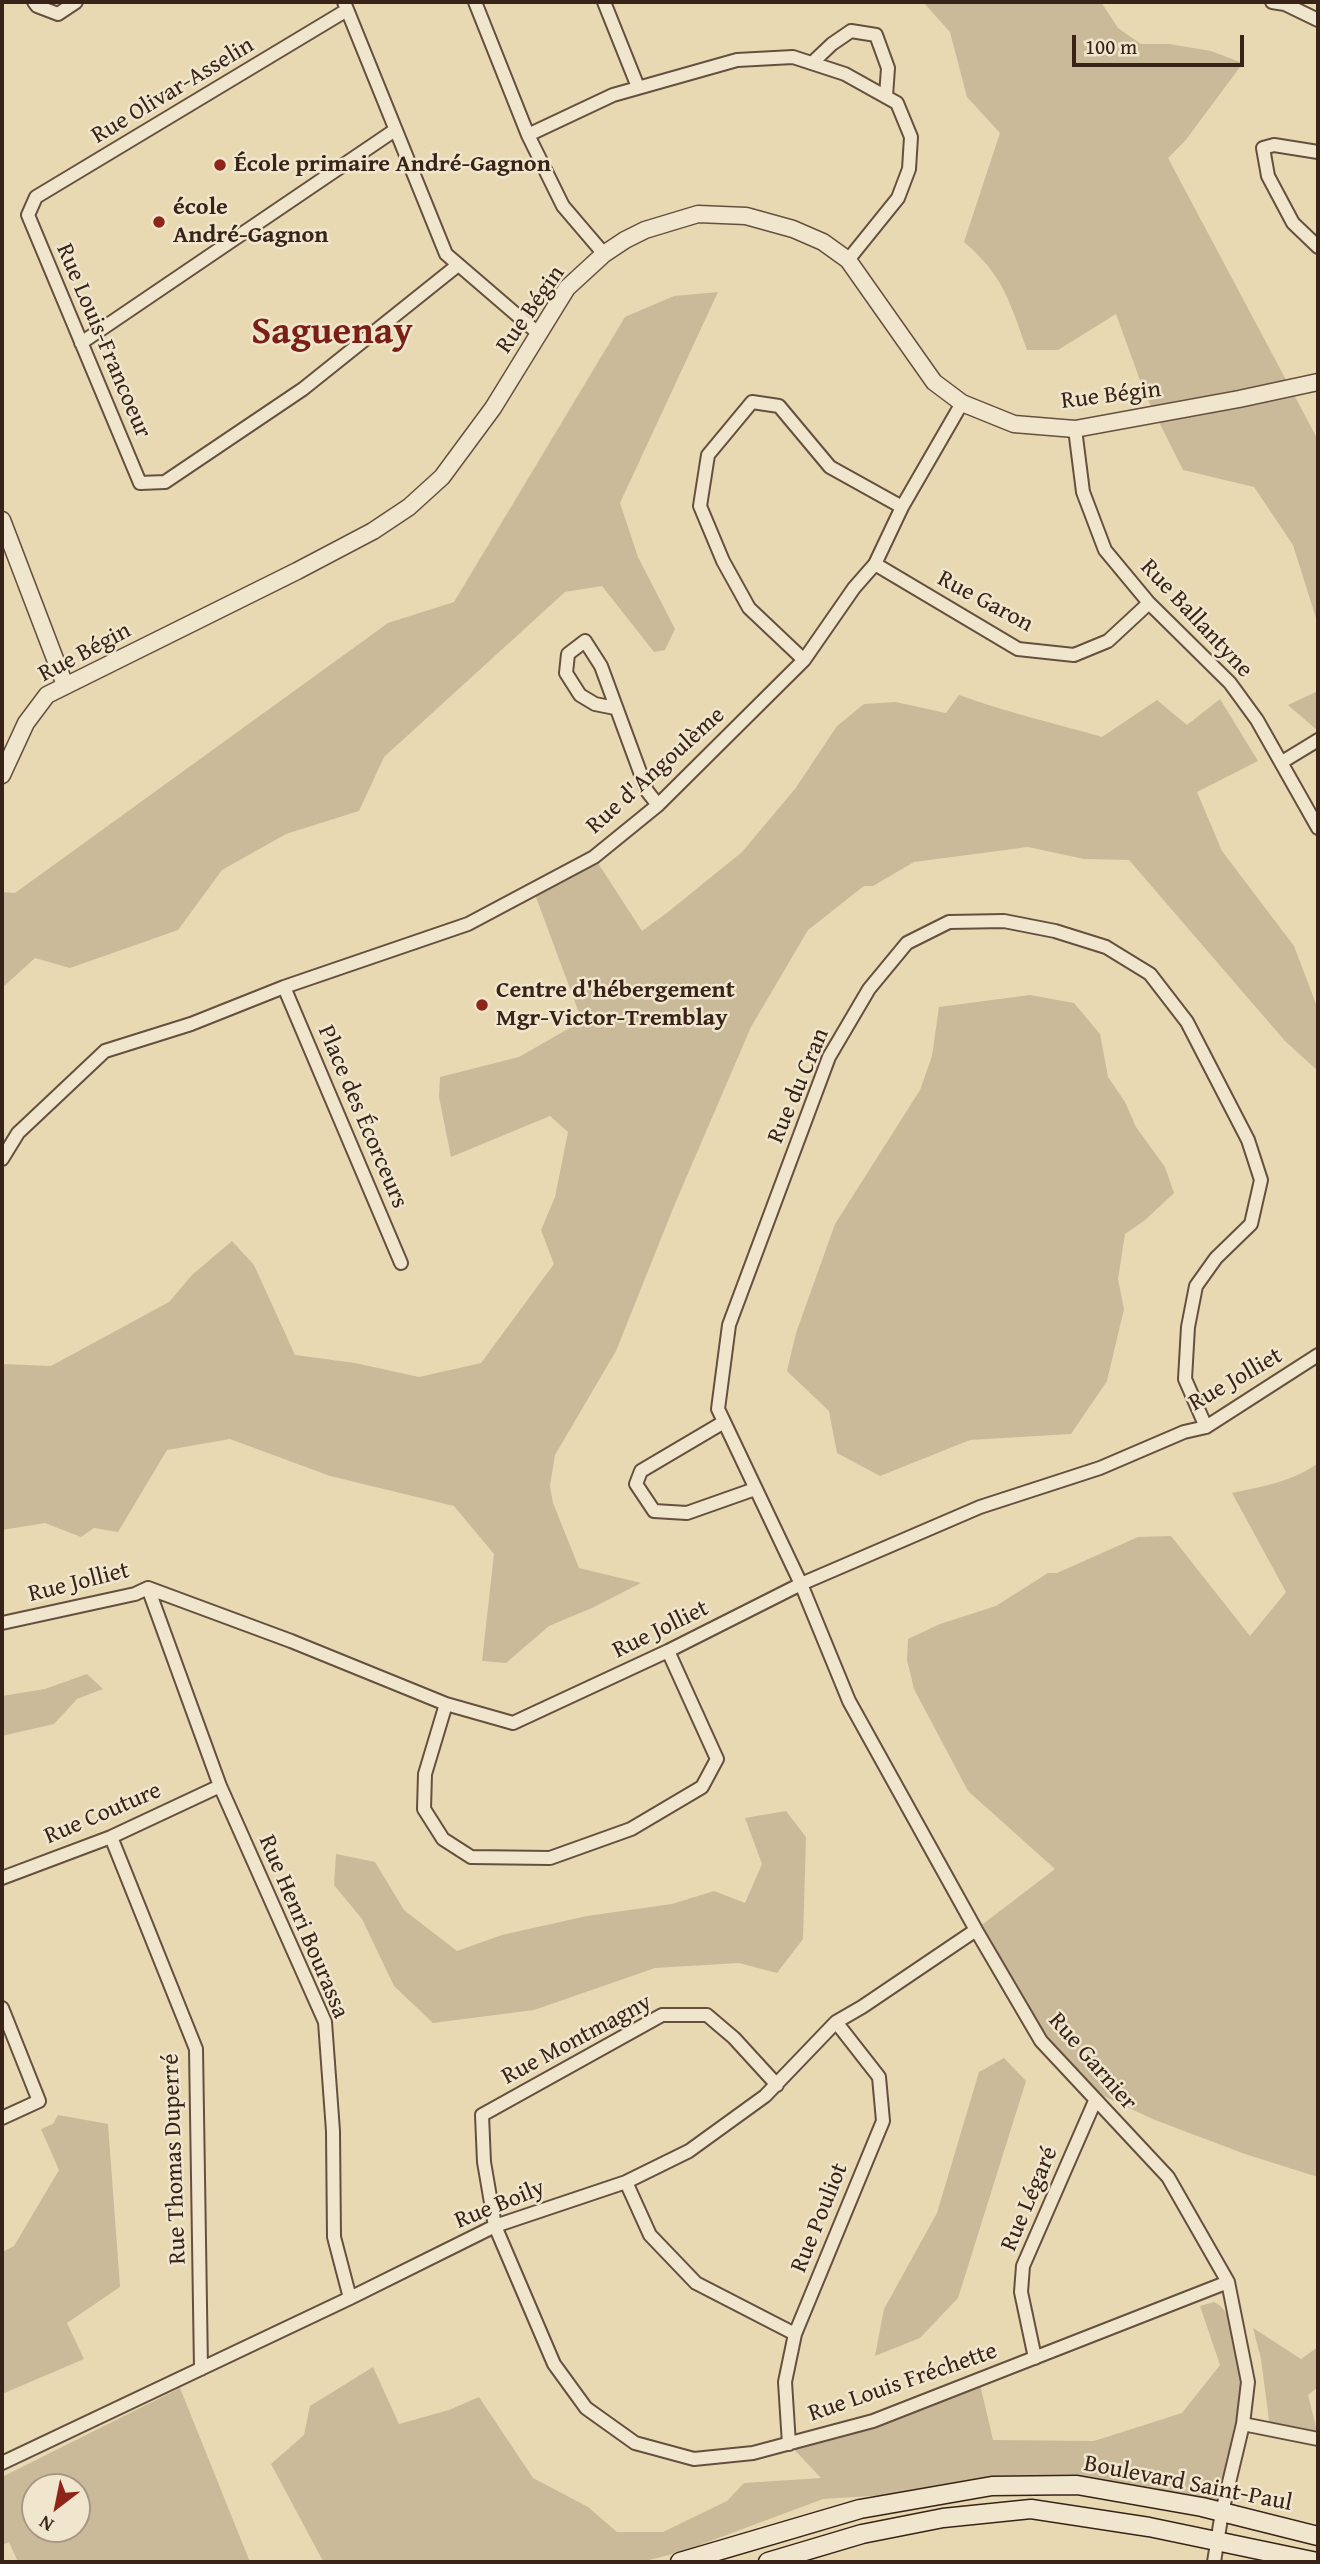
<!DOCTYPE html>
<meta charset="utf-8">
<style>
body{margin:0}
#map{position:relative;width:1320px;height:2564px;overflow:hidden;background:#e8d9b3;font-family:"Gentium Book Plus",serif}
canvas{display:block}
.frame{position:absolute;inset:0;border:4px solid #392318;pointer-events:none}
.north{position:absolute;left:21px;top:2473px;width:70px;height:70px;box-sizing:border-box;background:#f0e6ce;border:2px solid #a79885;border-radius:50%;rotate:212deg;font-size:19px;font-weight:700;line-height:28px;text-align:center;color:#392318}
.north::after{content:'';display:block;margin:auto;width:24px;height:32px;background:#8f2418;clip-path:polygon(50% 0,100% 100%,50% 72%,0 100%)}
.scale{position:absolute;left:1072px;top:35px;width:172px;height:32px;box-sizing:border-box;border:4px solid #392318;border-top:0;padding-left:9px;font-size:21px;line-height:24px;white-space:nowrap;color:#392318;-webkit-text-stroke:5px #f0e6ce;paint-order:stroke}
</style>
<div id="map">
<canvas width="1320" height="2564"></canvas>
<div class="frame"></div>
<div class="north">N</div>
<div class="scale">100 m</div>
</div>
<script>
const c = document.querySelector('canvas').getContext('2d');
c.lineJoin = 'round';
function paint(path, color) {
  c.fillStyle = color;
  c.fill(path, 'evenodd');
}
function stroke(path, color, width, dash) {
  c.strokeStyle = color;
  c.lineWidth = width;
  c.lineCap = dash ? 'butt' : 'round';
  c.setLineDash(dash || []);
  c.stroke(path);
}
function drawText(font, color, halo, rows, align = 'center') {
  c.font = font + ' "Gentium Book Plus",serif';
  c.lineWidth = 5;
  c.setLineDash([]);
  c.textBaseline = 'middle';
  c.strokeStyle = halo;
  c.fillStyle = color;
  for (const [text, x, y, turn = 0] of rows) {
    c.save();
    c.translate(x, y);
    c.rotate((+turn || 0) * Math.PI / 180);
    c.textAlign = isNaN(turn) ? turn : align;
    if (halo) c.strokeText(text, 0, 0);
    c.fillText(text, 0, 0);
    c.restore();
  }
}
paint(new Path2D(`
 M923 2H1101L1118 28 1141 44H1169L1211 51 1243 63 1185 141 1168 158 1318 440V637L1316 618 1293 545 1254 487 1183 470 1145 394 1116 314 1058 350H1027C1010 303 1004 276 964 242L1000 133 967 97 950 32Z
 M718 292 620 503 638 557 675 629 665 650 654 652 602 586 565 592 384 757 359 811 286 834 222 870 178 930 70 968 35 958 2 988V892L15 893 388 623 454 602 625 317 674 296Z
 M1318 691V731L1288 705Z
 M959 695C1005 712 1054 723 1102 737L1157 700 1187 725 1220 699 1258 761 1197 792 1222 851 1294 946 1318 1009V1071L1285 1041 1129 860 1084 859 1028 847 914 862 873 886H864L808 930 751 1027 674 1206 616 1351 555 1455 550 1486 553 1503 579 1568 641 1583 592 1608 549 1626 506 1663 482 1661 494 1554 454 1506 330 1476 230 1439 167 1450 118 1532 94 1528 81 1537 45 1523 2 1530V1364L51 1366 169 1302 192 1275 232 1241 254 1265 295 1355 355 1363 419 1377 481 1363 554 1264 541 1230 555 1197 568 1132 550 1116 451 1157 439 1097 440 1077 519 1057 582 1021 533 889 594 857 642 931 668 912 742 852 795 789 837 726 864 704 896 702 946 713Z
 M1030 995 1074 1003 1100 1034 1108 1077 1125 1102 1136 1127 1165 1167 1174 1193 1144 1221 1125 1234 1118 1279 1124 1309 1107 1381 1071 1434 970 1440 880 1476 837 1453 829 1411 787 1371 796 1333 835 1224 920 1090 932 1056 939 1007Z
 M1318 1463V2177L1245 2154 1155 2120 1099 2094 1048 2038 979 1927 1055 1869 968 1791 914 1689 907 1660 908 1639 940 1624 996 1606 1048 1573H1057L1138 1537 1171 1536 1250 1636 1286 1592 1232 1493C1264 1486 1292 1482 1318 1463Z
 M87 1674 103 1689 77 1699 54 1724 2 1736V1696L45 1689Z
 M786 1811 806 1837 803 1939 777 1973 739 1963 655 1968 534 2010 433 2023 394 1986 362 1919 334 1885 336 1854 375 1862 404 1910 457 1951 502 1935 587 1916 672 1904 714 1891 745 1903 762 1864 745 1818Z
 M1004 2058 1026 2081 958 2298 920 2338 875 2356 884 2309 937 2213 979 2072Z
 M58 2115 108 2124 120 2287 67 2323 84 2359 2 2394V2252L14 2246 59 2170 41 2129 53 2124Z
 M1214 2302C1229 2309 1230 2324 1233 2339 1238 2356 1243 2375 1242 2393 1241 2429 1228 2465 1219 2500L1212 2507 1114 2488 920 2493 823 2499 681 2552 641 2562H321L323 2561 271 2464 304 2435 310 2406 373 2367 399 2424 449 2410 479 2397 533 2478 588 2507 617 2532H663L727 2501 744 2483 821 2478 789 2444 979 2380 993 2440 1094 2441 1182 2413 1220 2365 1200 2306Z
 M1253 2328 1301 2359 1318 2347V2387L1308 2395 1318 2435 1270 2428 1261 2359Z
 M180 2388 250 2562H18L9 2542 2 2545V2477ZM35 2487H77V2529H35Z`), '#caba99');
const minor = new Path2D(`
 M34 2 37 6 58 14 76 2
 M344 2 446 254 539 334
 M475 2 528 135 563 206 604 254
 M604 2 638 87
 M1272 2 1285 4 1318 20
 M347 10 36 197 28 215 140 483 165 482 303 389 458 265
 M812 63 832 44 851 31 876 35 888 68 886 96
 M528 135 613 95 737 60 793 57 845 74 897 103 911 137 909 169 898 198 848 260
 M1318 152 1274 145 1263 148 1268 176 1293 223 1318 247
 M81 343 395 130
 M1075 429 1083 492 1105 550 1149 603 1230 683 1257 720 1318 828
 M875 564 1018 649 1074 655 1108 641 1149 603
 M804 660 749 608 723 561 700 506 708 455 752 402 779 406 830 467 902 507
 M615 708 595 704 580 695 566 673 568 654 585 641 601 666 647 791 658 805
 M1282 762 1318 740
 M284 987 401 1263
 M2 1159 18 1133 105 1051 191 1024 284 987 468 924 594 857 658 805 804 660 854 588 875 564 902 507 962 403
 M724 1422 641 1471 636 1484 654 1511 687 1513 755 1489
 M1206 1427 1185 1379 1188 1327 1196 1286 1216 1258 1251 1224 1261 1180 1248 1140 1187 1022 1150 974 1106 947 1055 931 1004 921 949 922 907 943 869 989 829 1057 729 1325 718 1409 801 1584 849 1701 976 1930 1041 2041 1168 2177 1228 2282 1248 2382 1243 2424 1222 2512 1214 2562
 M148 1588 220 1786 325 2022 333 2131 334 2237 350 2298
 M2 1623 135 1594 148 1588 291 1641 446 1704 513 1723 668 1651 801 1584 980 1507 1100 1468 1184 1432 1206 1427 1318 1355
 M446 1704 425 1774 424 1809 443 1839 471 1857 550 1858 631 1829 702 1787 717 1759 668 1651
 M111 1837 196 2049 201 2369
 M2 1878 111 1837 220 1786
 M2 2008 39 2101 2 2118
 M777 2085 734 2038 707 2015H662L482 2115 484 2162 495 2226 554 2364 586 2408 635 2443 694 2459 753 2453 873 2421 1228 2282
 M626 2182 650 2235 696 2283 795 2334
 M1035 2358 1021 2292 1023 2266 1095 2101
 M1243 2424 1318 2439
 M789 2444 785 2382 795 2334 883 2121 879 2077 836 2022
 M2 2463 350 2298 495 2226 626 2182 689 2151 765 2096 836 2022 862 2007 976 1930`);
const tertiary = new Path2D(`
 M2 520 65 685
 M2 775 26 723 47 695 297 571 373 531 409 507 442 477 493 408 567 288 604 254 625 240 645 230 698 214 746 216 793 229 823 242 848 260 934 382 962 403 1014 424 1075 429 1239 399 1318 382`);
const secondary = new Path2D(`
 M680 2562 860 2509 992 2486 1077 2485 1202 2507 1318 2536
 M768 2562 862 2534 943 2518 1031 2509 1149 2527 1317 2562`);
stroke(minor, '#65503f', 16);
stroke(tertiary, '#65503f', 19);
stroke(secondary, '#392318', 21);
stroke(minor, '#f0e6ce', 12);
stroke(tertiary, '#f0e6ce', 16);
stroke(secondary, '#f0e6ce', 18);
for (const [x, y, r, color] of [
 [220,165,7,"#8f2418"],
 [159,222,7,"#8f2418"],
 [482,1005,7,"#8f2418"]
]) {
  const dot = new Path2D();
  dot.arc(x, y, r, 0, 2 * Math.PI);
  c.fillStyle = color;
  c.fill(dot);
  stroke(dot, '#f0e6ce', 2.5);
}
drawText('24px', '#392318', '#f0e6ce', [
 ["Rue Olivar-Asselin",173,91,-31],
 ["Rue Bégin",531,310,-55],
 ["Rue Louis-Francoeur",103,341,67],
 ["Rue Bégin",1111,396,-7],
 ["Rue Garon",985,602,28],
 ["Rue Ballantyne",1196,619,47],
 ["Rue Bégin",85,653,-28],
 ["Rue d'Angoulème",656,771,-42],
 ["Rue du Cran",799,1086,-67],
 ["Place des Écorceurs",362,1117,67],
 ["Rue Jolliet",1236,1380,-30],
 ["Rue Jolliet",79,1583,-14],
 ["Rue Jolliet",661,1630,-26],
 ["Rue Couture",103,1814,-23],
 ["Rue Henri Bourassa",303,1927,67],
 ["Rue Montmagny",577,2040,-28],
 ["Rue Garnier",1092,2062,49],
 ["Rue Thomas Duperré",175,2159,-92],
 ["Rue Légaré",1030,2199,-67],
 ["Rue Boily",500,2205,-22],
 ["Rue Pouliot",820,2218,-68],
 ["Rue Louis Fréchette",903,2383,-19],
 ["Boulevard Saint-Paul",1188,2484,11]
]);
drawText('bold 24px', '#392318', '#f0e6ce', [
 ["École primaire André-Gagnon",234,165],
 ["école",173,208],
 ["André-Gagnon",173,236],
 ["Centre d'hébergement",496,991],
 ["Mgr-Victor-Tremblay",496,1019]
], 'left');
drawText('bold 38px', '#7a1f14', '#f0e6ce', [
 ["Saguenay",332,333]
]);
</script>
